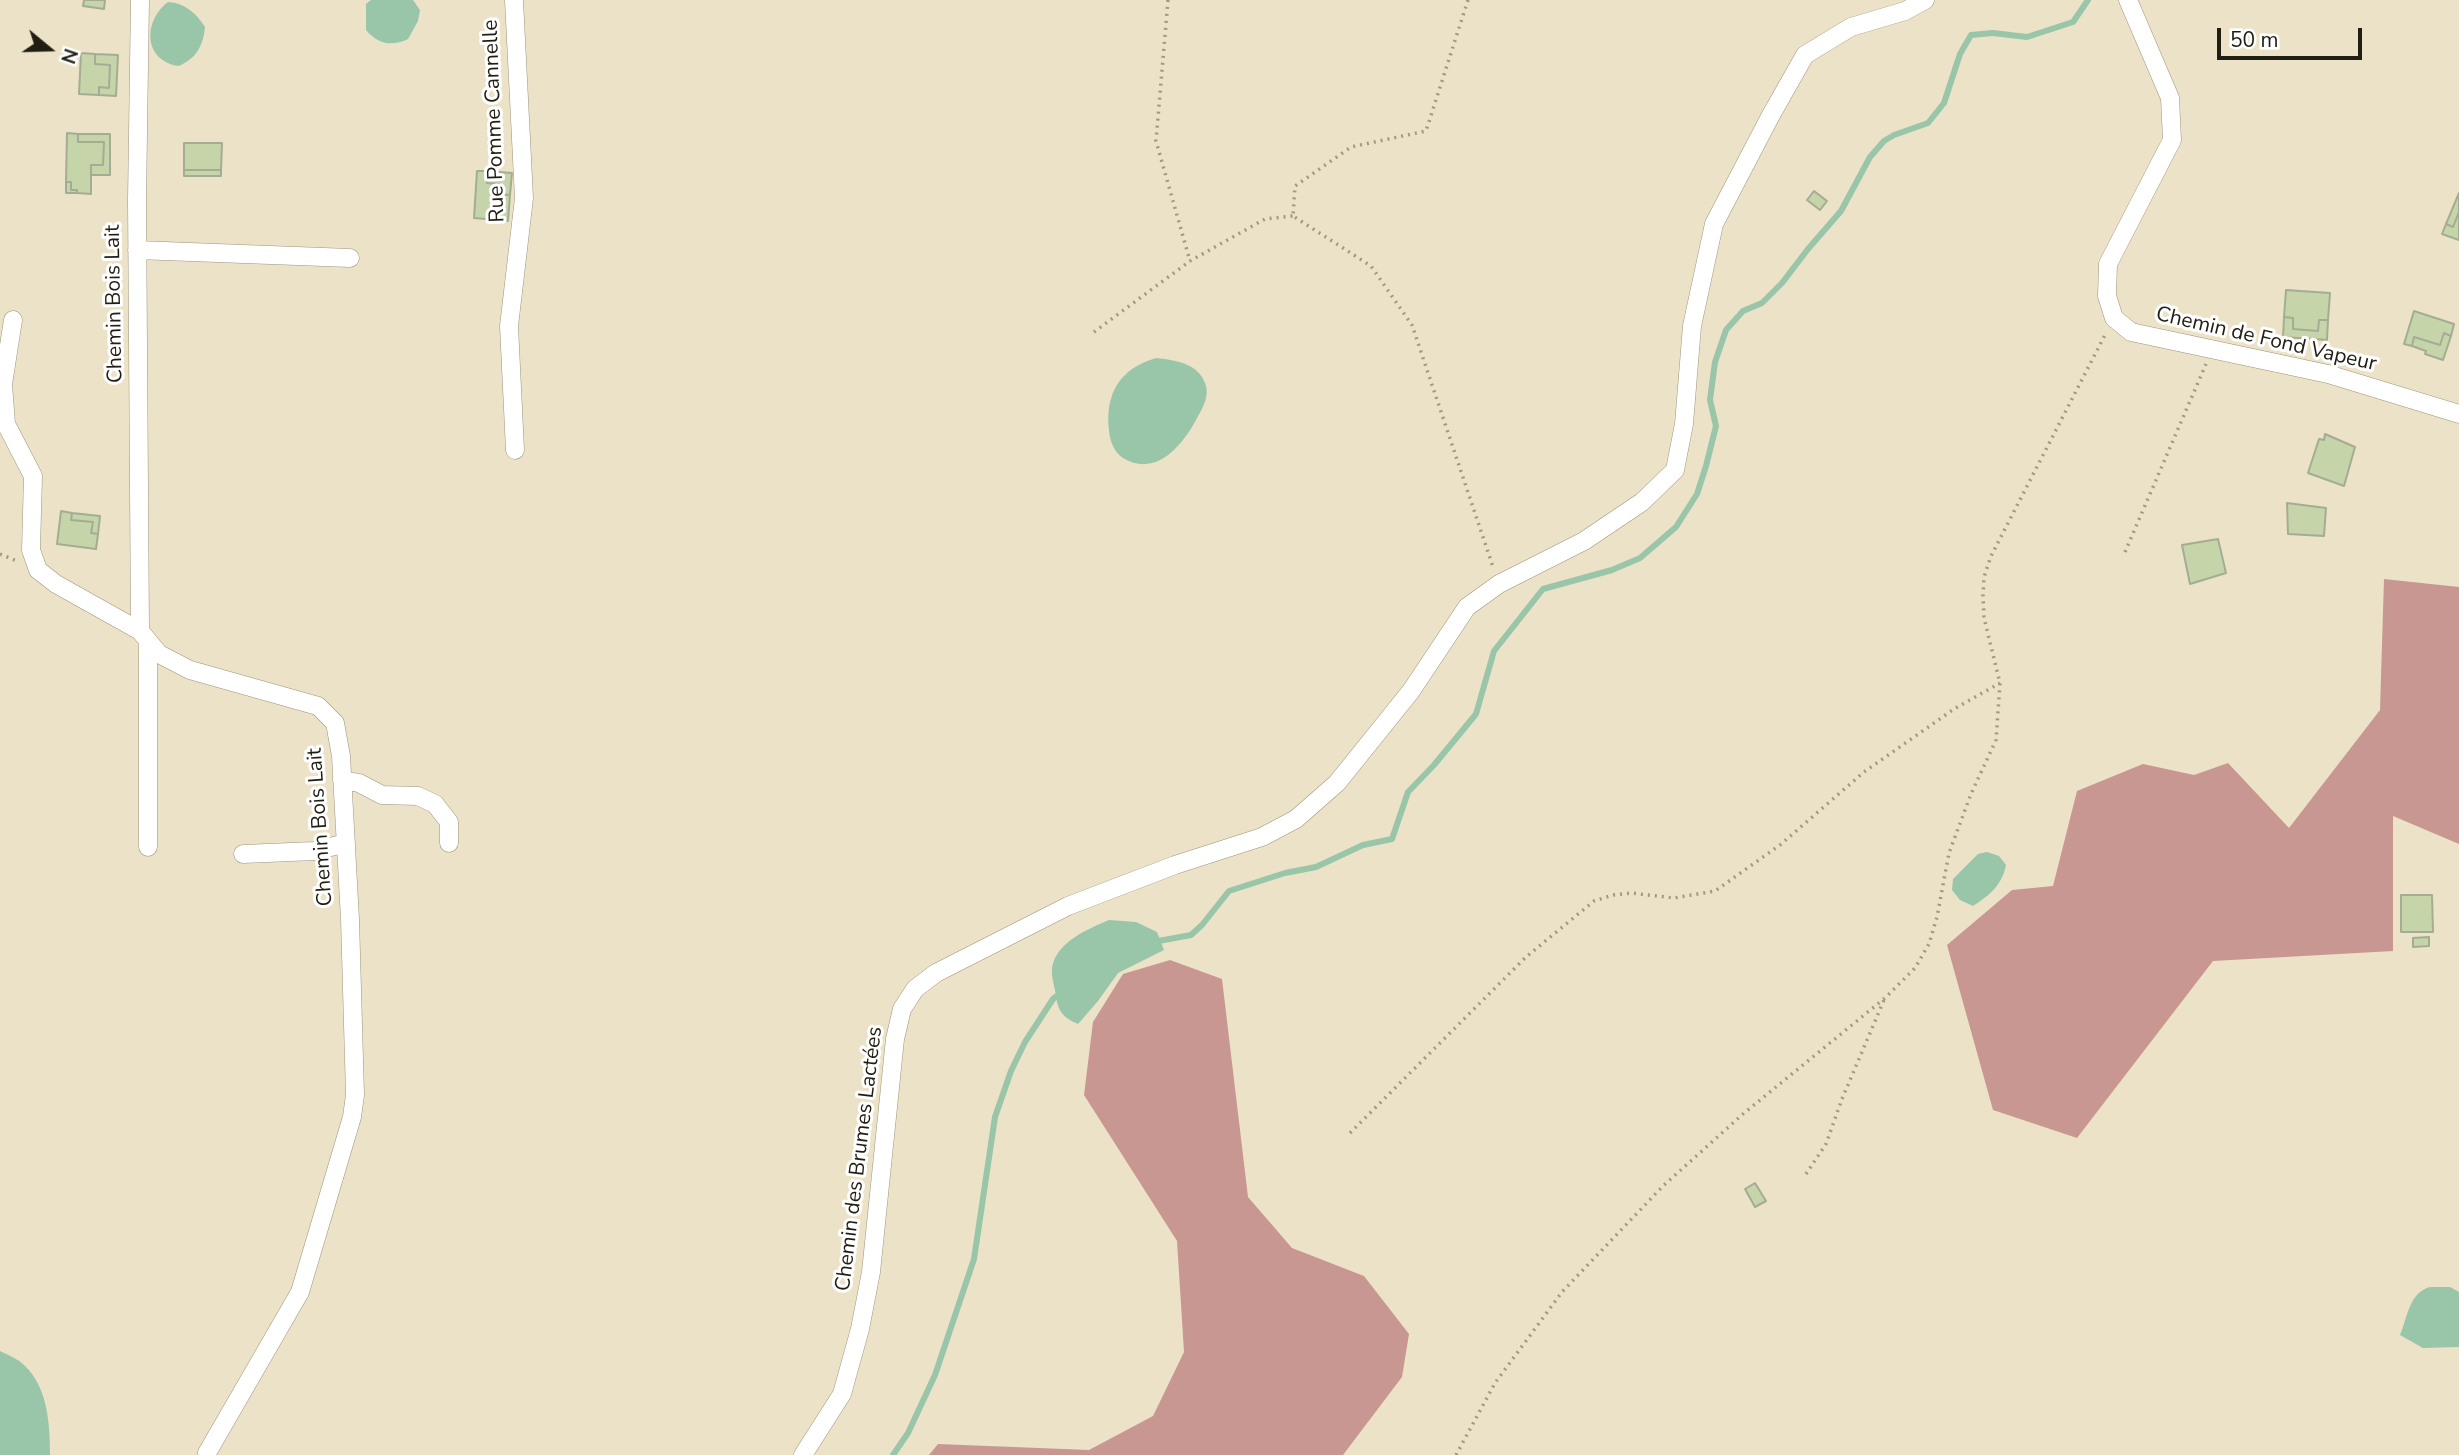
<!DOCTYPE html>
<meta charset="utf-8">
<style>
body{margin:0}
#map{position:relative;width:2459px;height:1455px;overflow:hidden;background:#ece2c7;font-family:"Nunito Sans",sans-serif}
canvas{display:block}
.north{position:absolute;left:14px;top:14px;width:70px;height:70px;-webkit-text-stroke:5px #fff;paint-order:stroke;rotate:109deg;font-size:19px;font-weight:700;line-height:28px;text-align:center;color:#201d13}
.north::after{content:'';display:block;margin:auto;width:24px;height:32px;background:#201d13;clip-path:polygon(50% 0,100% 100%,50% 72%,0 100%)}
.scale{position:absolute;left:2217px;top:28px;width:145px;height:32px;box-sizing:border-box;border:4px solid #201d13;border-top:0;padding-left:9px;font-size:21px;line-height:24px;white-space:nowrap;color:#201d13;-webkit-text-stroke:5px #fff;paint-order:stroke}
</style>
<div id="map">
<canvas width="2459" height="1455"></canvas>
<div class="north">N</div>
<div class="scale">50 m</div>
</div>
<script>
const c = document.querySelector('canvas').getContext('2d');
c.lineJoin = 'round';
function paint(path, color) {
  c.fillStyle = color;
  c.fill(path, 'evenodd');
}
function stroke(path, color, width, dash) {
  c.strokeStyle = color;
  c.lineWidth = width;
  c.lineCap = dash ? 'butt' : 'round';
  c.setLineDash(dash || []);
  c.stroke(path);
}
function drawText(font, color, halo, rows, align = 'center') {
  c.font = font + ' "Nunito Sans",sans-serif';
  c.lineWidth = 6;
  c.setLineDash([]);
  c.textBaseline = 'middle';
  c.strokeStyle = halo;
  c.fillStyle = color;
  for (const [text, x, y, turn = 0] of rows) {
    c.save();
    c.translate(x, y);
    c.rotate((+turn || 0) * Math.PI / 180);
    c.textAlign = isNaN(turn) ? turn : align;
    if (halo) c.strokeText(text, 0, 0);
    c.fillText(text, 0, 0);
    c.restore();
  }
}
paint(new Path2D(`
 M2384 579 2459 587V844L2393 816V951L2213 961 2077 1138 1993 1110 1947 945 2012 890 2053 886 2077 791 2143 764 2194 775 2228 763 2289 828 2380 710Z
 M1170 960 1222 979 1248 1197 1292 1248 1364 1276 1409 1334 1402 1377 1343 1455H929L938 1444 1089 1450 1153 1416 1184 1352 1177 1241 1084 1095 1093 1022 1123 974Z`), '#c99792');
paint(new Path2D(`
 M371 0H413L420 10 418 21 408 39C391 47 378 44 366 30V4Z
 M168 2C185 3 196 13 205 27 203 47 196 58 179 66 143 61 143 21 168 2Z
 M1156 358C1174 360 1198 363 1205 383 1210 395 1203 408 1197 418 1183 445 1156 478 1123 458 1114 452 1110 441 1109 431 1105 394 1119 369 1156 358Z
 M1987 852 1999 856 2006 865C2002 885 1990 895 1973 906L1960 900 1952 890 1953 879 1978 854Z
 M1109 920 1136 922 1157 932 1164 950 1118 973 1098 1001 1078 1024C1064 1018 1058 1012 1056 996 1055 988 1051 977 1052 968 1056 942 1088 929 1109 920Z
 M2430 1287H2450L2459 1292V1347L2423 1348 2400 1335C2408 1316 2409 1293 2430 1287Z
 M0 1351C8 1355 18 1359 24 1365 48 1387 50 1425 50 1455H0Z`), '#99c5a9');
stroke(new Path2D(`
 M1153 942 1191 935 1202 925 1229 891 1285 873 1316 867 1363 845 1392 839 1408 792 1434 765 1476 714 1494 651 1543 589 1612 570 1640 558 1676 527 1697 494 1706 466 1716 426 1710 400 1715 362 1726 330 1743 311 1762 303 1782 283 1808 249 1841 211 1870 157 1884 141 1894 135 1928 123 1944 103 1960 54 1971 35 1993 33 2027 37 2073 22 2088 0
 M893 1455 908 1433 935 1375 974 1259 995 1117 1011 1071 1025 1042 1053 999 1061 993`), '#99c5a9', 6);
const building = new Path2D(`
 M84 0H105L104 9 83 6Z
 M81 53 95 54V64L110 65 109 88 99 87V95L79 94Z
 M95 54 118 55 116 96 99 95V87L109 88 110 65 95 64Z
 M67 133 78 134V142H104L103 165H91V194L77 193V190H71V182H66Z
 M78 134H110V175H91V165H103L104 142H78Z
 M184 143H222L221 170H184Z
 M184 170H221V176H184Z
 M477 171H488L487 183 500 184 499 194 510 195 508 221 474 218Z
 M488 171 512 173 510 195 499 194 500 184 487 183Z
 M66 182H71V190H77V193H66Z
 M1814 191 1827 201 1820 210 1807 200Z
 M2459 193V212L2453 227 2446 224Z
 M2459 212V240L2442 234 2446 224 2453 227Z
 M2286 290 2330 293 2328 320H2319L2318 331 2293 329V318L2284 317Z
 M2414 311 2454 324 2451 336 2444 333 2440 345 2414 337 2412 346 2404 344Z
 M2284 317 2293 318V329L2318 331 2319 320H2328L2327 340 2283 337Z
 M2444 333 2451 336 2443 360 2425 354 2426 351 2412 346 2414 337 2440 345Z
 M2325 434 2355 447 2344 486 2308 473 2319 439 2324 440Z
 M2287 503 2326 508 2324 536 2288 534Z
 M61 511 72 513 71 520 93 522 91 533 98 534 96 549 57 544Z
 M72 513 100 516 98 534 91 533 93 522 71 520Z
 M2218 539 2226 573 2190 584 2182 545Z
 M2401 895H2432L2433 932H2401Z
 M2429 937V946L2413 947V938Z
 M1755 1183 1766 1201 1755 1207 1745 1189Z`);
paint(building, '#c5d4a9');
stroke(building, '#a4ad94', 2);
const minor = new Path2D(`
 M140 0 137 200 140 631 159 654 190 670 318 706 335 723 341 756 350 919 355 1095 352 1117 300 1292 207 1453
 M514 0 524 198 509 326 515 450
 M2128 0 2170 98 2172 140 2108 264 2107 296 2114 318 2131 332 2328 374 2459 414
 M137 250 350 258
 M13 320 3 384 6 424 33 476 31 550 38 570 56 584 140 631
 M148 641V847
 M342 780 359 783 382 795 418 796 435 804 449 822V843
 M243 854 315 851 346 843
 M803 1455 842 1394 860 1329 871 1272 895 1039 902 1009 915 989 936 973 1068 906 1175 865 1262 837 1296 819 1337 783 1411 691 1467 607 1499 584 1584 541 1642 502 1675 470 1684 424 1692 326 1714 224 1771 115 1805 55 1851 27 1905 11 1925 0`);
stroke(minor, '#9d947b', 19);
stroke(new Path2D(`
 M1168 0 1156 141 1190 261
 M1468 0 1426 131 1351 147 1295 186 1293 216 1371 266 1412 325 1493 567
 M1094 332 1190 261 1265 219 1293 216
 M2125 552 2206 364
 M0 554 17 561
 M1350 1133 1526 957 1594 901 1613 895 1631 893 1674 898 1715 891 1780 845 1864 772 1954 709 2000 683
 M1806 1174 1826 1144 1842 1099 1884 1000
 M1456 1455 1495 1383 1562 1292 1663 1186 1743 1114 1885 998 1915 968 1929 944 1937 917 1949 853 1971 794 1996 740 2000 683 1984 618 1983 596 1984 577 1991 556 2106 333`), '#a19984', 3.5, [2, 5]);
stroke(minor, '#fff', 18);
drawText('21px', '#201d13', '#fff', [
 ["Rue Pomme Cannelle",495,121,-92],
 ["Chemin Bois Lait",115,304,-91],
 ["Chemin de Fond Vapeur",2266,340,13],
 ["Chemin Bois Lait",321,827,-94],
 ["Chemin des Brumes Lactées",860,1159,-83]
]);
</script>
